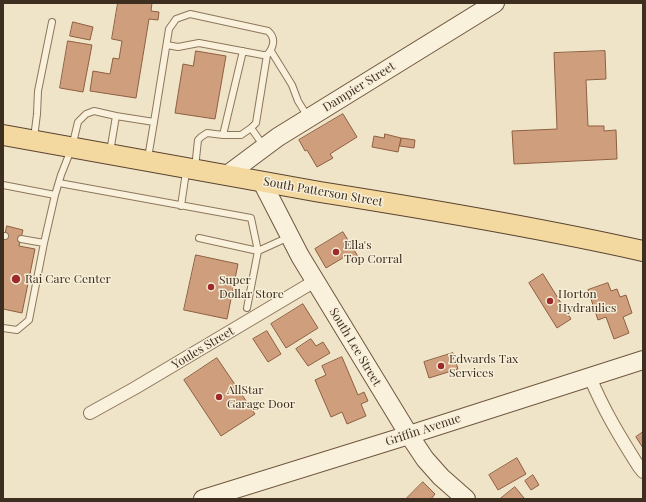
<!DOCTYPE html>
<style>
body{margin:0}
#map{position:relative;width:646px;height:502px;overflow:hidden;background:#f0e4c8;font-family:"Playfair Display",serif}
canvas{display:block}
.frame{position:absolute;inset:0;border:4px solid #3d2e20;pointer-events:none}
</style>
<div id="map">
<canvas width="646" height="502"></canvas>
<div class="frame"></div>
</div>
<script>
const c = document.querySelector('canvas').getContext('2d');
c.lineJoin = 'round';
function paint(path, color) {
  c.fillStyle = color;
  c.fill(path, 'evenodd');
}
function stroke(path, color, width, dash) {
  c.strokeStyle = color;
  c.lineWidth = width;
  c.lineCap = dash ? 'butt' : 'round';
  c.setLineDash(dash || []);
  c.stroke(path);
}
function drawText(font, color, halo, rows, align = 'center') {
  c.font = font + ' "Playfair Display",serif';
  c.lineWidth = 3;
  c.setLineDash([]);
  c.textBaseline = 'middle';
  c.strokeStyle = halo;
  c.fillStyle = color;
  for (const [text, x, y, turn = 0] of rows) {
    c.save();
    c.translate(x, y);
    c.rotate((+turn || 0) * Math.PI / 180);
    c.textAlign = isNaN(turn) ? turn : align;
    if (halo) c.strokeText(text, 0, 0);
    c.fillText(text, 0, 0);
    c.restore();
  }
}
const building = new Path2D(`
 M118 3H152L151 11 159 12 158 20 149 19 136 98 90 91 93 71 110 74 113 58 119 59 122 41 112 39Z
 M73 22 93 27 90 40 70 36Z
 M68 41 92 45 83 92 60 88Z
 M196 51 226 56 215 119 175 113 183 64 193 66Z
 M605 51 606 79 586 80 588 126H604V131L616 130 617 159 514 164 512 131 557 129 554 53Z
 M343 114 357 137 330 154 333 158 317 167 307 150 305 151 299 140Z
 M385 134 401 138 398 152 372 147 374 136 384 138Z
 M402 138 415 140 414 148 400 146Z
 M7 226 23 230 19 246 35 249 22 313 3 309V244Z
 M343 232 359 258 351 263 346 256 326 268 315 249Z
 M196 255 238 264 227 319 184 310Z
 M543 274 571 319 557 328 529 283Z
 M608 283 611 291 617 289 620 297 626 295 632 313 623 317 629 333 614 339 606 317 598 320 588 290Z
 M303 304 318 328 286 348 271 324Z
 M267 331 281 354 268 362 253 339Z
 M311 339 316 346 323 342 330 353 308 366 296 349Z
 M453 353 458 369 429 378 424 362Z
 M342 357 358 395 364 392 368 401 361 404 366 416 347 424 342 412 331 417 315 380 326 375 322 366Z
 M217 358 255 414 221 436 184 380Z
 M643 432V448L636 437Z
 M517 458 526 474 498 490 489 475Z
 M533 475 539 485 531 490 525 481Z
 M423 482 435 494 431 499H406Z
 M515 487 524 498 523 499H500Z`);
paint(building, '#cf9f7d');
stroke(building, '#8d5f41', 1);
const lane = new Path2D(`
 M271 51 292 85 298 101 308 117
 M154 122 169 29 176 19 190 14 268 31C276 38 274 47 267 55H263L199 43 178 47 167 45
 M251 128 263 145
 M223 135 243 51
 M34 138 37 114 38 91 52 22
 M110 152 116 116 154 122 148 158
 M195 168 198 140 201 137 207 133 223 135H241L251 128 256 123 267 55
 M59 183 251 218 258 251 199 238
 M3 185 55 195 61 175 72 147 78 122 86 114 94 111 116 116
 M181 206 186 172
 M3 236H5
 M21 239 44 243
 M247 308 258 251 289 237
 M3 328 17 330 29 320 44 243 55 195`);
const street = new Path2D(`
 M590 377C603 409 620 437 639 467L643 472
 M90 413 135 388 315 281`);
const secondary = new Path2D(`
 M227 175 278 137 495 3
 M262 182 300 256 409 435 425 459 441 477 466 499
 M203 499 409 435 643 360`);
const primary = new Path2D(`
 M3 135 320 192C428 209 536 227 643 251`);
stroke(lane, '#8d765c', 8);
stroke(street, '#8d765c', 14);
stroke(secondary, '#6f573f', 20);
stroke(primary, '#5b4430', 22);
stroke(lane, '#faf1dc', 6);
stroke(street, '#faf1dc', 12);
stroke(secondary, '#faf1dc', 18);
stroke(primary, '#f3d9a0', 20);
for (const [x, y, r, color] of [
 [336,252,4,"#9e2a2b"],
 [16,279,5,"#9e2a2b"],
 [211,287,4,"#9e2a2b"],
 [550,301,4,"#9e2a2b"],
 [441,366,4,"#9e2a2b"],
 [219,397,4,"#9e2a2b"]
]) {
  const dot = new Path2D();
  dot.arc(x, y, r, 0, 2 * Math.PI);
  c.fillStyle = color;
  c.fill(dot);
  stroke(dot, '#f7eed8', 1.5);
}
drawText('12px', '#3d2e20', '#f7eed8', [
 ["Dampier Street",359,87,-32],
 ["South Patterson Street",323,192,10],
 ["South Lee Street",355,347,59],
 ["Youles Street",203,348,-31],
 ["Griffin Avenue",423,430,-18]
]);
drawText('12px', '#3d2e20', '#f7eed8', [
 ["Ella's",344,245],
 ["Top Corral",344,259],
 ["Rai Care Center",25,279],
 ["Super",219,280],
 ["Dollar Store",219,294],
 ["Horton",558,294],
 ["Hydraulics",558,308],
 ["Edwards Tax",449,359],
 ["Services",449,373],
 ["AllStar",227,390],
 ["Garage Door",227,404]
], 'left');
</script>
